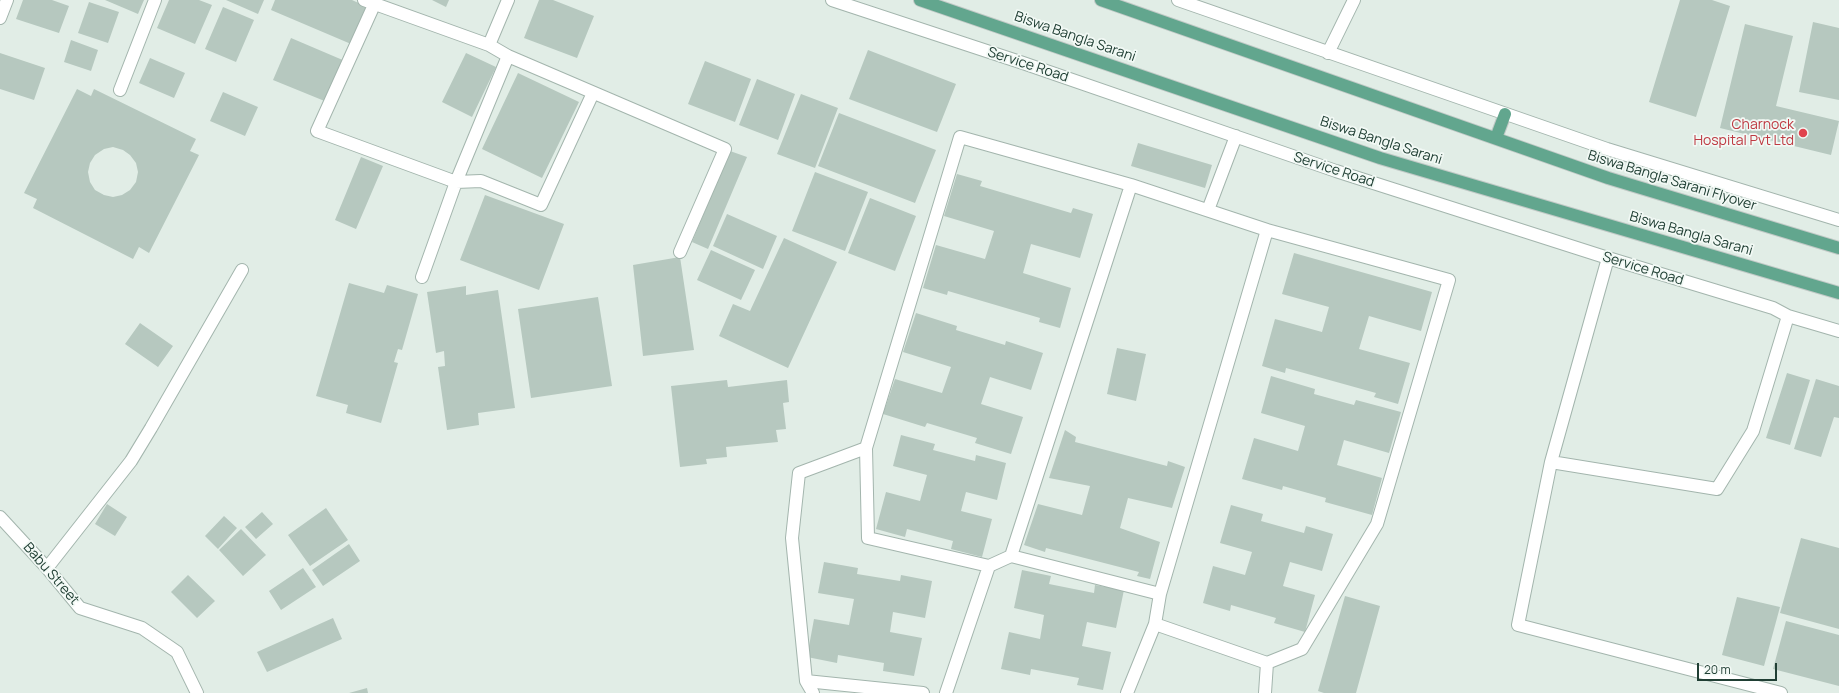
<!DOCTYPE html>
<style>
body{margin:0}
#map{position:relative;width:1839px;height:693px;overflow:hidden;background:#e1ede6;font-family:Manrope,sans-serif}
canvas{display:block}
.scale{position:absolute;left:1697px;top:663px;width:80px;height:18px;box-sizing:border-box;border:2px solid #203f34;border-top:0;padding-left:5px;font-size:12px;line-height:14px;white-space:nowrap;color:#203f34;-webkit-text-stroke:3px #f2f9f5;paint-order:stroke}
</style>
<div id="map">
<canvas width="1839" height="693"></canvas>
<div class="scale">20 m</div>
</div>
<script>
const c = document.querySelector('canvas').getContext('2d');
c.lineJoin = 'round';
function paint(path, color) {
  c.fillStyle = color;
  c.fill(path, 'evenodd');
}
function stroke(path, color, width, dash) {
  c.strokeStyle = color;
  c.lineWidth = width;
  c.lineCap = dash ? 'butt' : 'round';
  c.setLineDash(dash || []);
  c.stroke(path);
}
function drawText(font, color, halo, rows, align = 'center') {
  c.font = font + ' Manrope,sans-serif';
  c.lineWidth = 3.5;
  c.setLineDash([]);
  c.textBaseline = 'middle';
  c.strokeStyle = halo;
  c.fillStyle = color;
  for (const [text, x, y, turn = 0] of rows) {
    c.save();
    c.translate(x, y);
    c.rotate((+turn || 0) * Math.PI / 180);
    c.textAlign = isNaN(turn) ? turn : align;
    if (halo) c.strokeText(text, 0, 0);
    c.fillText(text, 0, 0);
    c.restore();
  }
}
paint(new Path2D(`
 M23 0H52L69 6 59 33 16 19Z
 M105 0H144L138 14Z
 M169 0H199L212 5 195 44 157 28Z
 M226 0H264L258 14Z
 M275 0H352L367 7 351 44 271 10Z
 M432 0H449L446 7Z
 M539 0H553L594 16 577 58 524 38Z
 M1680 0H1712L1730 6 1696 117 1649 102Z
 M89 2 119 12 108 43 78 33Z
 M223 7 254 20 236 62 205 49Z
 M1813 22 1839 28V100L1799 92Z
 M1745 24 1793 36 1776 106 1839 121 1831 155 1720 128Z
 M291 38 345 61 327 102 273 80Z
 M71 40 98 50 91 71 64 62Z
 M868 50 956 84 937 132 849 99Z
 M0 53 45 68 34 100 0 89Z
 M466 53 496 67 472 117 442 102Z
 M150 58 185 73 174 98 139 83Z
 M705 61 751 79 735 122 688 104Z
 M518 73 579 102 542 178 482 149Z
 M757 79 795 94 778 140 739 125Z
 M77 89 91 96 94 89 196 139 190 151 199 155 149 253 139 247 133 259 33 208 37 199 24 193ZM113 147 123 150 130 155 136 163 138 172 136 182 130 190 122 195 113 197 104 195 95 190 90 182 88 172 90 163 95 155 104 149Z
 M223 92 258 107 245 136 210 121Z
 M801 94 838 108 815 168 777 154Z
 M839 113 936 150 915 203 818 166Z
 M1138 143 1212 165 1205 188 1131 166Z
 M730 151 747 157 708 249 692 242Z
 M361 157 383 166 356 229 335 220Z
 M815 172 868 192 845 251 792 231Z
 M957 174 982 181 980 186 1071 213 1073 208 1093 214 1080 258 1031 244 1023 273 1071 288 1060 328 1039 322 1040 318 948 291 947 295 923 288 936 245 985 259 994 231 944 216Z
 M485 195 564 224 539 290 460 260Z
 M870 198 916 216 895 271 848 253Z
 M727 214 777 236 763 269 713 246Z
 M784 238 837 262 788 368 719 336 733 304 750 311Z
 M711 250 755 270 741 300 697 280Z
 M1294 253 1432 292 1421 331 1369 316 1359 349 1410 363 1398 404 1374 397 1376 393 1286 368 1285 373 1262 366 1275 319 1322 332 1329 307 1282 294Z
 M680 257 694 350 643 356 633 265Z
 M349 283 384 293 387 285 418 294 402 350 398 349 394 362 398 363 381 423 346 413 348 405 316 396Z
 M466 286V295L498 290 515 408 478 413 479 425 447 430 438 367 445 366 444 351 436 353 427 292Z
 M598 297 612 386 531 398 518 309Z
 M916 313 957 326 956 330 1005 345 1006 341 1043 353 1031 390 990 377 981 404 1023 417 1011 454 975 443 977 438 927 423 925 427 883 414 895 379 942 393 951 367 903 352Z
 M140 323 173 346 158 367 125 344Z
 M1117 348 1146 354 1136 401 1107 394Z
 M1787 373 1810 380 1790 445 1766 438Z
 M1271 376 1315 389 1314 394 1354 405 1356 400 1401 412 1389 453 1344 440 1337 465 1382 478 1372 515 1325 502 1326 498 1283 486 1282 490 1242 479 1254 438 1298 451 1305 426 1261 413Z
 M1816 379 1839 386V418L1834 417 1821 457 1794 449Z
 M727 380 728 387 787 380 789 402 783 403 786 429 776 430 778 442 726 447 727 457 706 459 707 464 680 467 671 386Z
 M1065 430 1076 437 1075 442 1167 466 1168 461 1185 467 1172 508 1128 498 1120 528 1160 542 1150 579 1137 576 1139 572 1046 548 1045 552 1024 545 1038 504 1082 515 1090 486 1049 478Z
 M901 435 935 444 933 450 975 461 976 455 1006 463 997 500 966 492 961 511 992 519 982 557 951 549 953 541 907 529 905 537 876 529 886 492 920 501 927 475 893 466Z
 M107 504 127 517 115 536 95 524Z
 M1231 505 1263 514 1261 521 1304 533 1306 526 1333 534 1322 571 1290 562 1283 586 1315 595 1305 632 1274 623 1276 618 1231 605 1230 611 1203 603 1213 566 1245 575 1252 552 1220 543Z
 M326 508 348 540 310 566 288 535Z
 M262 512 273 524 256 539 245 527Z
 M224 516 237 528 218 549 205 536Z
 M241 529 266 555 243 576 219 550Z
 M1801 538 1839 548V629L1780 613Z
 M349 544 360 561 323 586 312 570Z
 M824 562 858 568 857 574 900 581 901 575 932 581 925 618 893 612 890 632 922 638 914 676 883 671 884 663 838 655 837 663 807 657 814 619 849 625 854 599 818 593Z
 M303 568 316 587 281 610 269 591Z
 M1022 570 1051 576 1049 584 1094 593 1095 585 1124 590 1116 628 1087 622 1082 646 1111 652 1103 690 1077 685 1079 678 1031 669 1030 675 1001 669 1009 632 1040 639 1044 615 1014 608Z
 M188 575 215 601 197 618 171 592Z
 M1345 596 1380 606 1356 693H1324L1318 691Z
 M1737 597 1780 607 1764 666 1722 655Z
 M333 618 342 639 267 672 257 652Z
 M1786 621 1839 635V686L1773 669Z
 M367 688 368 693H349Z`), '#b6c8bf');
const minor = new Path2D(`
 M364 0 489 45 508 56 725 149 680 252
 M832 0 1023 63 1336 171 1608 258 1773 308 1788 316 1839 331
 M1178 0 1607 149 1839 220
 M374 5 317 131 456 182 481 181 541 205 593 93
 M0 18 7 0
 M489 45 508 0
 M1328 53 1354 0
 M120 90 155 0
 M1131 185 1267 230
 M1208 210 1236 136
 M1608 258 1551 462 1518 625 1781 693
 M422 277 456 182 508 56
 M1551 462 1717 489 1753 431 1788 316
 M0 517 47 568 80 608 142 628 177 652 197 693
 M1011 556 1160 594
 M47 568 131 461 151 428 242 270
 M806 681 923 693
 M813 693 806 681 792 538 799 473 866 448
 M946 693 989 566 1011 556 1131 185 960 137 866 448 868 538 989 566
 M1127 693 1155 624 1160 594 1267 230 1449 280 1377 524 1302 649 1267 663 1155 624
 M1265 693 1267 663`);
const major = new Path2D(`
 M920 0 1380 158 1839 293
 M1101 0 1608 178 1839 248
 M1496 138 1505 114`);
stroke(minor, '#a3b5ad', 14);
stroke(major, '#c1c9c6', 14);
stroke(minor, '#fff', 12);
stroke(major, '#62a68e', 12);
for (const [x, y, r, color] of [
 [1803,133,5,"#e0444e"]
]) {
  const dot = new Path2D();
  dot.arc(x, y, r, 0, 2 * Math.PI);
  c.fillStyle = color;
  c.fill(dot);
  stroke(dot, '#f2f9f5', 1.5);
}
drawText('14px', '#203f34', '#f2f9f5', [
 ["Biswa Bangla Sarani",1075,37,19],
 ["Service Road",1028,65,18],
 ["Biswa Bangla Sarani",1381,141,18],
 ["Service Road",1334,170,18],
 ["Biswa Bangla Sarani Flyover",1672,181,17],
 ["Biswa Bangla Sarani",1691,234,16],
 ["Service Road",1643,269,17],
 ["Babu Street",51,574,49]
]);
drawText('14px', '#be3a42', '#f2f9f5', [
 ["Charnock",1794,125],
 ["Hospital Pvt Ltd",1794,141]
], 'right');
</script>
